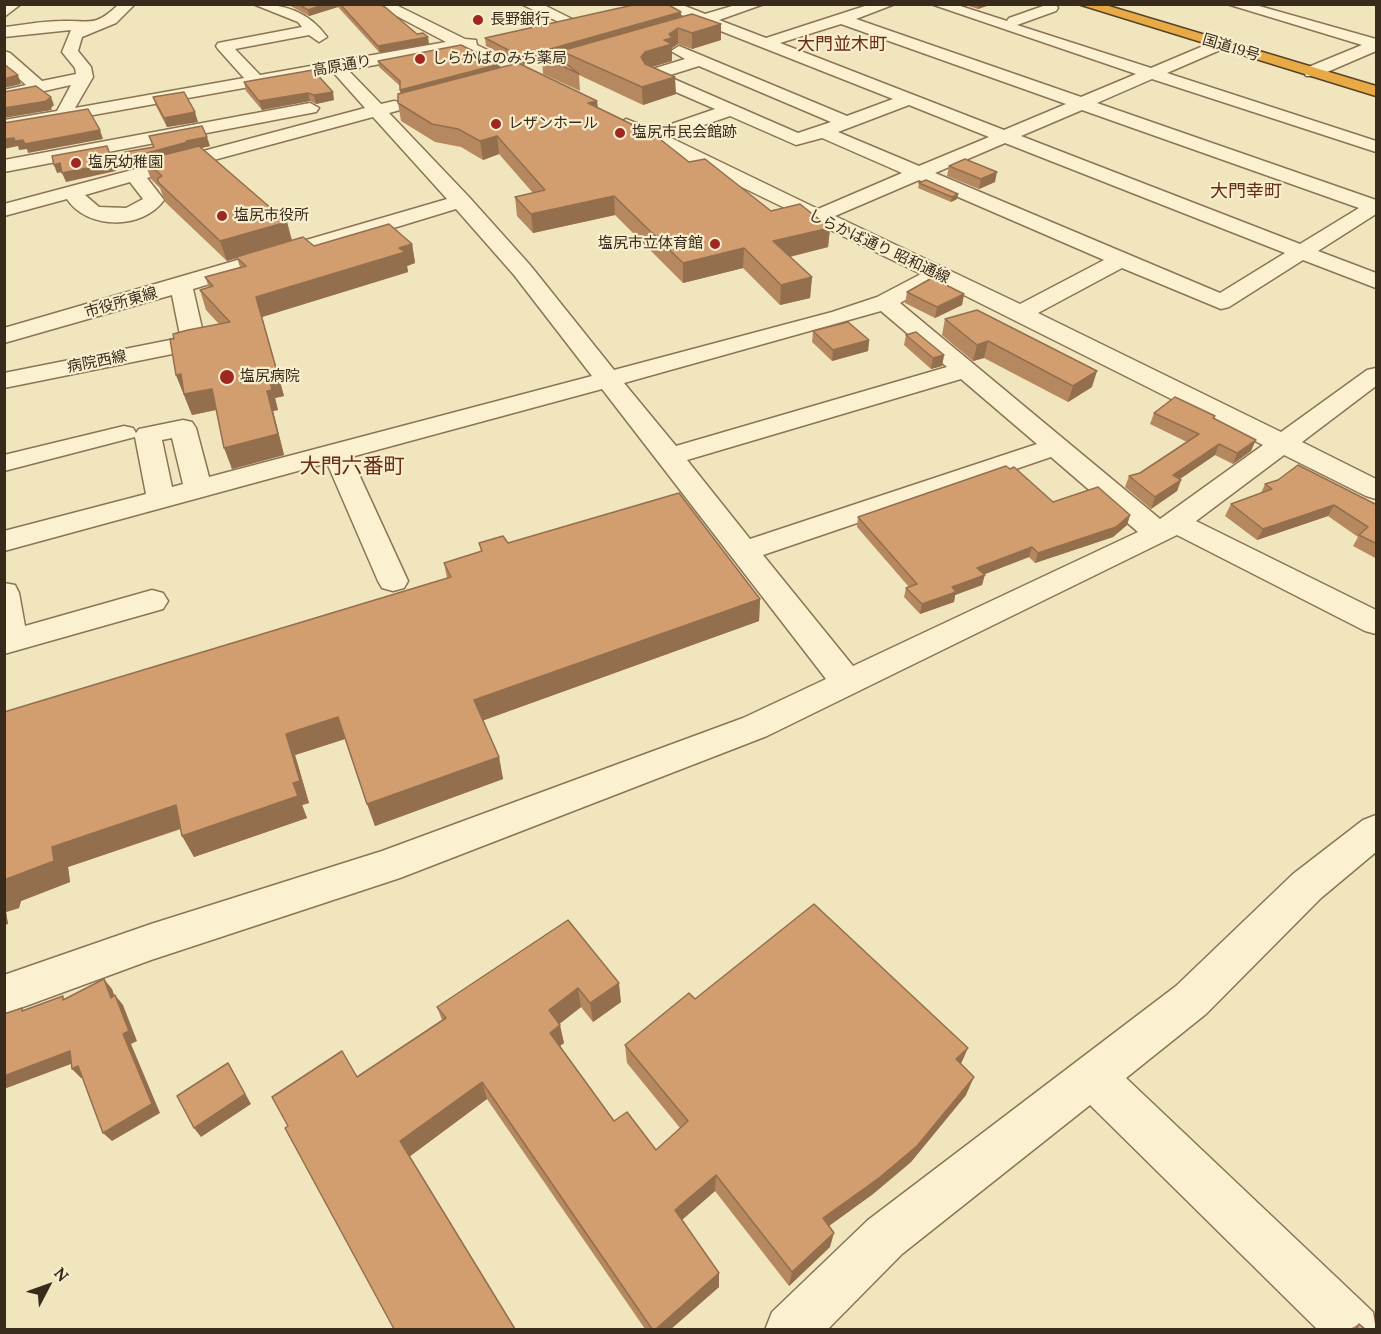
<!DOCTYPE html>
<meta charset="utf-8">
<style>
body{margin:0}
#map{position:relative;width:1381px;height:1334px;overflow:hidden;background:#f1e5bd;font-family:Lora,serif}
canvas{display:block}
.frame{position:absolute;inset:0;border:6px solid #382b1b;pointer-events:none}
.north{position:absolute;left:18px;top:1256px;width:60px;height:60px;-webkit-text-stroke:4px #f8eecd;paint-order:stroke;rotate:49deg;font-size:16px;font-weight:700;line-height:24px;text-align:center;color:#382b1b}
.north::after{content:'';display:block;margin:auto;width:21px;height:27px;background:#382b1b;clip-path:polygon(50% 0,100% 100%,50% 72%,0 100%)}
</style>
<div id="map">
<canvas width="1381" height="1334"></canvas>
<div class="frame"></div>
<div class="north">N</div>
</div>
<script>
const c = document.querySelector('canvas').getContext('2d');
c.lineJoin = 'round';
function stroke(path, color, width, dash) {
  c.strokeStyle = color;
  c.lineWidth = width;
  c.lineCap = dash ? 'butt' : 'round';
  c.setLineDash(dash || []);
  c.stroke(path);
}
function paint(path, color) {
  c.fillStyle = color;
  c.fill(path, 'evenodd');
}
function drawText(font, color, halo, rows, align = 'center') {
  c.font = font + ' Lora,"Noto Sans JP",serif';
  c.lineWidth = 4.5;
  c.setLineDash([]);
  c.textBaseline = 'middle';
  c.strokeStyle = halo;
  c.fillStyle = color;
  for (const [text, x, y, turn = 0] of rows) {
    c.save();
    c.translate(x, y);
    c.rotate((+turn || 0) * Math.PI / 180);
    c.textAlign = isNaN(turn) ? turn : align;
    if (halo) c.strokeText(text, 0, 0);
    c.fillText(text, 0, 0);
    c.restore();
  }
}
const minor = new Path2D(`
 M21 4 4 17 5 4Z
 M119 4H135L116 23 82 37 78 51 91 67 93 77 75 108 244 78 218 49 216 46 218 43 302 27 298 22 253 4C284 4 308 11 327 37L319 42 309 35 235 49 260 75 446 42 374 4H394L465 39 476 40 477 45 553 82 555 86 553 90H541L461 49 348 70 381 104 394 101 400 102 403 106 400 110 389 113 469 197 530 265 614 370 832 312 877 297 921 274 620 128 617 124 626 119 654 130 715 109 646 79 644 75 646 71 685 59 671 51 679 46 847 116 893 99 703 24 664 36 659 34 656 31 659 28 690 19 658 4H680L705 14 739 4H764L719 20 766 38 871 4H895L856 19 1081 97 1136 74 931 4H954L1007 21 1009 18 1046 5H1056L1058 8 1056 11 1017 25 1151 68 1215 41H1227L1229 44 1227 47 1167 73 1376 141V152L1152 79 1097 103 1376 200V214L1318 251 1376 273V288L1303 260 1229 307 1221 309 1122 268 1038 313 1281 432 1367 370 1376 368V386L1302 442 1376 479V499L1366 496 1284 455 1196 521 1376 610V634L1365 631 1177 535 767 736 400 878 151 960 4 1014V975L151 924 382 851 743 718 826 679 602 389 351 457 408 581 404 588 393 591 382 588 378 581 327 463 4 551V531L146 494 135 437 4 471V455L124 426 133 428 136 433 139 429 183 420 192 422 196 428 209 477 592 376 514 275 456 209 193 289 204 337 192 350 4 388V373L175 339 180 335 172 295 4 343V328L447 199 373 117 147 178 164 200C143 230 87 230 67 199L4 216V204L365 108 333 72 4 131V120L57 111 71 85 4 100V90L26 85 4 65V51L10 53 42 81 76 74 75 68 62 52 71 30 4 37V27C23 25 43 21 62 21 91 20 94 28 119 4ZM841 24 1066 104 1004 130 780 43ZM699 66 831 122 798 133 667 76ZM909 105 989 137 919 166 838 132ZM1082 110 1359 208 1300 244 1021 136ZM730 116 796 145 822 138 902 173 818 209 669 137ZM1005 143 1285 253 1220 293 935 173ZM919 180 1104 260 1020 304 835 216ZM130 182 143 199 126 208 99 207 85 195ZM938 282 1263 445 1160 519 900 303ZM881 311 947 367 676 446 624 383ZM961 379 1037 444 750 539 687 460ZM172 438 183 484 172 487 162 440ZM1051 457 1138 532 853 666 763 555Z
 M521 4H542L576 21 568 26 563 24Z
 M1227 4H1252L1376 39V51L1318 76H1306L1304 72 1306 68 1362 45Z
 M310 103 319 108 316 112 4 172V160Z
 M4 583 15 585 19 593 25 626 152 590 163 593 168 601 163 609 4 654Z
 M1376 815V852L1321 898 1206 1014 1126 1078 1373 1312 1376 1330H1318L1090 1105 902 1254 827 1330H765L772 1312 868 1220 1176 986 1293 874 1363 820Z`);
const highway = new Path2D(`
 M1078 4H1102L1376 86V96Z`);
stroke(minor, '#8a7455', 3);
stroke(highway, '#57422a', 3);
paint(minor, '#fbf1d0');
paint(highway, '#e8aa45');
paint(new Path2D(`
 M287 4H379L429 44 380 53 338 7 309 16Z
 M963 4H992L978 9Z
 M681 17 721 24V40L692 49 678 44 672 48V61L651 67 676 94 643 105 579 75 580 91 543 74 542 59 523 65 486 46 485 38ZM562 53V60L556 55Z
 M378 61 500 64V68L597 101 598 108 771 211 830 228 828 247 790 257 812 277 810 298 780 305 743 268 683 283 615 215 533 233 517 216 515 197 533 193 499 154 483 160 461 147 435 142 401 121 398 103 401 94 400 86 379 67Z
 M313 70 334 100 316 104 310 101 262 110 246 91 244 82Z
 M153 97 198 122 167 127 156 106Z
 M149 136 210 146 202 148 287 222 292 240 314 246 412 244 415 263 407 266 408 272 262 317 284 396 275 398 278 410 273 411 284 455 232 469 216 410 192 415 176 375 219 324 206 310 200 290 209 287 205 277 240 267 237 258 227 261 165 202 160 188 151 179 145 164 135 167 129 162 125 152 153 147Z
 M949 166 995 182 979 189 947 176Z
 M919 183 958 194 957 199 951 202 918 188Z
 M907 292 964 294 962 305 935 318 905 303Z
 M945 319 1092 387 1068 402 984 358 973 361 942 335Z
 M813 331 869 340 868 351 832 361 812 342Z
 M906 335 944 355 942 366 931 369 904 345Z
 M1154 413 1214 418 1251 451 1233 464 1215 455 1180 479 1181 480 1177 491 1151 509 1125 487 1129 476 1140 473 1187 442 1150 424Z
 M1265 484 1377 505V559L1353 546 1358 537 1328 516 1257 540 1225 516 1231 504 1261 493Z
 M1053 502 1130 515 1127 525 1113 537 1035 563 1029 557 984 574 982 585 955 595 954 602 920 614 904 597 906 588 909 587 857 527 858 517Z
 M479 543H508L760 599 759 621 483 720 499 757 503 779 375 826 345 739 295 755 309 803 302 805 307 818 194 857 181 829 68 867 70 882 21 901 19 908 6 912 8 924 4 925V712L447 578 444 563 481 551Z
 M568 920 621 1002 593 1022 581 1007 559 1024 564 1043 560 1046 614 1121 656 1150 680 1128 627 1063 625 1045 695 999 961 1064 966 1095 911 1162 873 1194 829 1226 830 1247 789 1286 715 1191 682 1220 719 1287 671 1329H645L487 1099 410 1156 357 1077 442 1020 437 1007Z
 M1359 1324 1365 1329H1350Z`), '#b5885f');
paint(new Path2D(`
 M325 4H338V7L309 16 308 10Z
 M979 4H992L978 9Z
 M681 12V19L561 51 562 53 546 58 542 56V59L523 65 522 57Z
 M721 24V40L692 49V33Z
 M678 28V44L672 48V61L645 69 641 57 645 52Z
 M428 37 429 44 380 53 378 46Z
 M500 64 501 70 401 96 400 90Z
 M18 75 21 84 4 88V79Z
 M675 77 676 94 643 105 642 87Z
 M333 92 334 100 316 104 314 95Z
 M308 93 310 101 262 110 259 101Z
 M51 97 54 105 51 108 52 110 4 118V108L46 101Z
 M597 101 598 118 588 103Z
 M195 112 198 122 167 127 164 118Z
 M100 130 103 139 28 153 27 149 19 150 18 146 4 149V139L14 138 23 140Z
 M497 136 499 154 483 160 480 141Z
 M207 137 210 146 144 160 145 164 135 167 132 157 186 141Z
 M107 146 116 171 66 182 62 173Z
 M60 163 63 172 57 173 54 165Z
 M997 172 995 182 979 189 981 179Z
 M958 194 957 199 951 202 952 197Z
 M614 196 615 215 533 233 531 214Z
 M287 222 292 242 227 261 220 241Z
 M830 228 828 247 772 261 773 241Z
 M412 244 415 263 407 266 408 272 262 317 284 396 275 398 278 410 273 411 284 455 232 469 224 448 269 377 256 297Z
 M744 248 743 268 683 283V263Z
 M812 277 810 298 780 305 781 285Z
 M964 294 962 305 935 318 937 307Z
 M869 340 868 351 832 361 833 350Z
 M988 341 984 358 973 361 977 345Z
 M944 355 942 366 931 369 933 358Z
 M1097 371 1092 387 1068 402 1073 386Z
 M181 374 212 389 220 409 192 415 176 375Z
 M1256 440 1251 451 1233 464 1237 453Z
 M1219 444 1215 455 1168 487 1173 475Z
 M1181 480 1177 491 1151 509 1155 497Z
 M1334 505 1328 516 1257 540 1263 529Z
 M1130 515 1127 525 1113 537 1035 563 1038 553Z
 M1032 547 1029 557 975 578 977 568Z
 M985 575 982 585 955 595 954 602 920 614 922 604 952 587Z
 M760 599 759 621 479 722 474 700Z
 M338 717 345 739 295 755 309 803 302 805 307 818 194 857 182 836 293 783 286 734Z
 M499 757 503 779 375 826 367 804Z
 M176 805 188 826 68 867 70 882 21 901 19 908 6 912 8 924 4 925V880L52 847Z
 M104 979 112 989 119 1008 111 998Z
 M619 983 621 1002 593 1022 590 1003Z
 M578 988 581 1007 553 1029 549 1010Z
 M115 995 123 1005 137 1041 131 1044 160 1113 112 1141 103 1133 123 1034Z
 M560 1025 564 1043 553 1051 550 1033Z
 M968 1048 960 1066 956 1059Z
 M70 1051 79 1061 4 1089V1076Z
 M228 1063 234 1073 251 1104 201 1137 194 1128Z
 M78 1066 87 1076 81 1078 72 1069Z
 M974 1077 966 1095 911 1162 873 1194 819 1233 823 1218Z
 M482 1082 487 1099 409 1157 400 1141Z
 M716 1175 715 1191 676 1225 675 1210Z
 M834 1233 830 1247 789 1286 792 1272Z
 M719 1273V1287L671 1329H656Z`), '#936f4e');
const building = new Path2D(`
 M298 4H325L308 10Z
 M340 4H379L385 7 417 34 423 33 428 37 378 46Z
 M667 4 681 12 522 57 485 38 633 5Z
 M692 14 721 24 692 33 678 28 669 34 672 38 664 40 672 44 645 52 641 57 645 64 675 77 642 87 561 51Z
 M461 45 500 64 400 90V81L378 61Z
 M553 53 579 74 542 56Z
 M518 63 597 101 588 103 656 136 689 162 705 159 771 211 800 204 830 228 773 241 812 277 781 285 744 248 683 263 614 196 531 214 515 197 545 190 497 136 480 141 458 129 432 124 398 103V94Z
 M4 64 18 75 4 79Z
 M313 70 333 92 314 95 308 93 259 101 244 82Z
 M36 86 51 97 46 101H48L4 108V92Z
 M184 92 195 112 164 118 153 97Z
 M88 109 100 130 25 144 23 140 15 141 14 138 4 139V123Z
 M202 126 207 137 186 141 188 142 132 157 125 152 154 147 149 136Z
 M107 146 113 163 62 173 60 163 54 165 52 156Z
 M199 146 287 222 220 241 158 182V178L162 176 144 160Z
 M965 159 997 172 981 179 949 166Z
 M926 180 958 194 952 197 919 183Z
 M389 224 412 244 399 248 405 252 256 297 278 375 269 377 272 390 267 391 278 434 224 448 212 389 184 394 181 374 176 375 170 339H174L173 334 188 330 230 322 200 290 213 286 205 277 246 266 236 257 303 237 314 246Z
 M932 278 964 294 937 307 907 292Z
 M977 310 1097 371 1073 386 988 341 977 345 945 319Z
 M848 322 869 340 833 350 813 331Z
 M916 332 944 355 933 358 906 335Z
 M1175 397 1215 416 1213 418 1256 440 1237 453 1219 444 1173 475 1181 480 1155 497 1129 476 1140 473 1199 434 1154 413Z
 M1298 465 1377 505V544L1359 535 1368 527 1334 505 1263 529 1231 504 1272 489 1265 484 1278 480Z
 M1006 466 1010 469 1014 467 1053 502 1098 487 1130 515 1116 527 1038 553 1032 547 977 568 985 575 952 587 956 592 922 604 906 588 917 584 858 517Z
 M679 493 760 599 474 700 499 757 367 804 338 717 286 734 300 781 293 783 298 796 182 836 176 805 52 847 54 861 4 880V712L451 577 444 563 482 551 479 543 503 536 508 543Z
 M814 904 968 1048 956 1059 974 1077 917 1146 879 1178 823 1218 834 1233 792 1272 716 1175 675 1210 719 1273 656 1329H652L482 1082 400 1141 515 1329H394L285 1128 288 1126 272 1097 342 1051 357 1077 446 1018 437 1007 568 920 619 983 590 1003 578 988 549 1010 560 1025 550 1033 614 1121 627 1112 656 1150 688 1121 625 1045 689 993 695 999Z
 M104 979 111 998 115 995 129 1031 123 1034 152 1104 103 1133 78 1066 72 1069 70 1051 4 1076V1014L22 1008V1011L63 996V1000Z
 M228 1063 245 1094 194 1128 177 1096Z
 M1359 1324 1365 1329H1356Z`);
paint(building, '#d29e6f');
stroke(building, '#936f4e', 1.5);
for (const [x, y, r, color] of [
 [478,20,6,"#9e2720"],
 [420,59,6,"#9e2720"],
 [496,124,6,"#9e2720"],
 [620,133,6,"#9e2720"],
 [76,163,6,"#9e2720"],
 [222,216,6,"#9e2720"],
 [715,244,6,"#9e2720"],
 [227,377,8,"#9e2720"]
]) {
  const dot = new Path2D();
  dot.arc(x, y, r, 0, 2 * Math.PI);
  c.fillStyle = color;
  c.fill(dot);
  stroke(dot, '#f8eecd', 2);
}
drawText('15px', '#382b1b', '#f8eecd', [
 ["長野銀行",490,20],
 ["しらかばのみち薬局",432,59],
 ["レザンホール",508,124],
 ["塩尻市民会館跡",632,133],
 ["塩尻幼稚園",88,163],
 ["塩尻市役所",234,216],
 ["塩尻市立体育館",703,244,"right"],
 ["塩尻病院",240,377]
], 'left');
drawText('15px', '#382b1b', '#f8eecd', [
 ["国道19号",1231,48,17],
 ["高原通り",342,66,-10],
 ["しらかば通り 昭和通線",879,247,25],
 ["市役所東線",121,303,-16],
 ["病院西線",97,362,-11]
]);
drawText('18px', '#682d17', '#f8eecd', [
 ["大門並木町",842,45],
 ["大門幸町",1246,192]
]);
drawText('21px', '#682d17', '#f8eecd', [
 ["大門六番町",352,467]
]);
</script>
